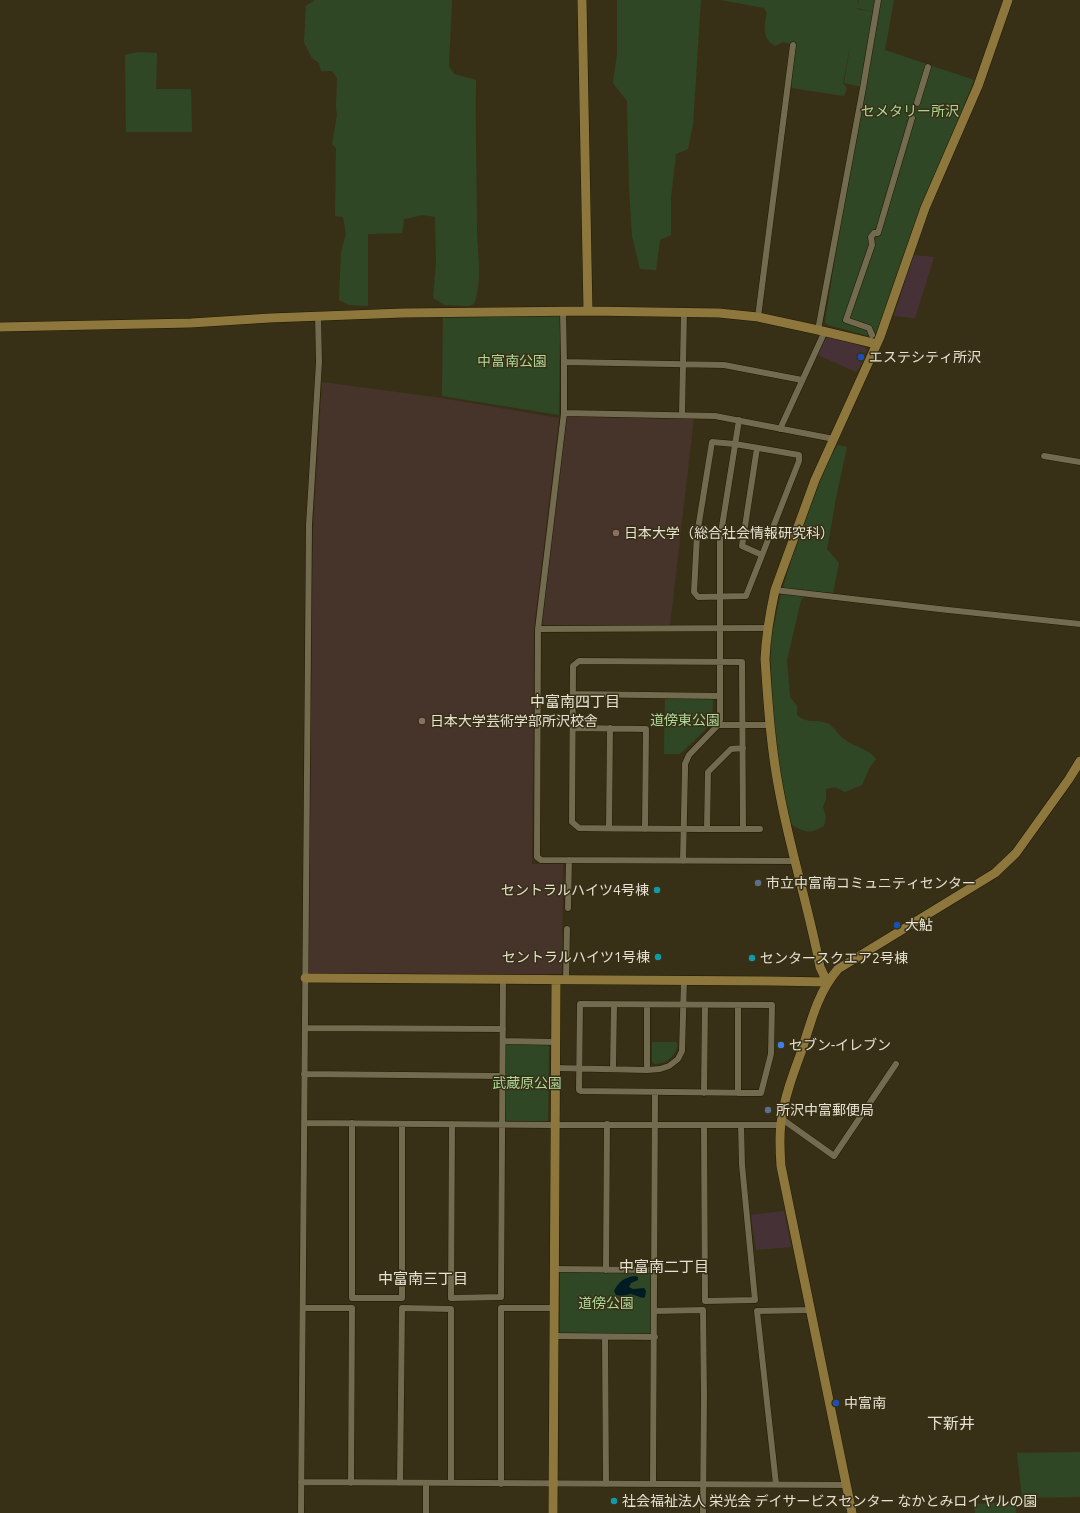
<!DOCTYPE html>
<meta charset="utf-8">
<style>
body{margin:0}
canvas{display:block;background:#383016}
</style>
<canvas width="1080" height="1513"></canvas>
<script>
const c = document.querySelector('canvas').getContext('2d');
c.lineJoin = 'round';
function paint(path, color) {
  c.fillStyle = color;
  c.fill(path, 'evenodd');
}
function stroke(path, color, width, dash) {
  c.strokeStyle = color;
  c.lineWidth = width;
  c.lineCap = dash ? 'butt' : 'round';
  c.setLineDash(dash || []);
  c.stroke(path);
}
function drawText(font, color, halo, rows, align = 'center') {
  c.font = font + ' Ubuntu,"Noto Sans JP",sans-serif';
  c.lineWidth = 3;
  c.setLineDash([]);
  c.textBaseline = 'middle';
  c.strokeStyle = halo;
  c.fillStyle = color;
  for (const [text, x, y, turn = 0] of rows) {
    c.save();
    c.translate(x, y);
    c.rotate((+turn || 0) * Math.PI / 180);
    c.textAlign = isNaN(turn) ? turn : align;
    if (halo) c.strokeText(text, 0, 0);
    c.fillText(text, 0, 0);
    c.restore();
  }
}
paint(new Path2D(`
 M913 255 934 257 915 318 894 316Z
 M828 337 864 347 867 350 861 365 856 372 818 355 825 339Z
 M784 1211 791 1247 756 1250 751 1215Z`), '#463236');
paint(new Path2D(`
 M322 382 441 398 559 418 534 628 532 864H563L562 974H550L547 976 308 975 313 530Z
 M568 416 694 417 670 625H544L541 623 566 418Z`), '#46342b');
paint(new Path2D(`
 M315 0H452L449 66 454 74 476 80C475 131 477 182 477 234 478 254 482 285 474 304L469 306 445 305 433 298 436 264 435 217 423 215 404 219 402 233 368 234V306L349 305 339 300 341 252 346 234 343 217 335 216 336 148 332 144 337 115 336 107 337 78 332 71H321L319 63 312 58 304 42 306 6Z
 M617 0H701L693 124 688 149 676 154 671 197V235L660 240 656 270 640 269 632 236 629 187 627 101 613 83 617 54Z
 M721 0H858L857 9 874 12 857 8 859 0H894L885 50 974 80 901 266 876 333 869 336 828 325 825 322 840 227 866 88 844 83 851 41 856 42 851 41 843 83 847 88 844 96 792 88 791 82 796 46 783 42 775 46C762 39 764 25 767 13L764 8Z
 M138 52 157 53 156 89H191L192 132H126L125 55Z
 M558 314 560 316 559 415 442 396 443 316Z
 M838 445 847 447 836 498 827 549 839 563 833 593 811 591 801 600 787 660 790 697 797 706V715C808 725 817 718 829 724 835 728 838 735 844 739 854 747 868 748 876 759L870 767 862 785 845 792 835 787 826 789V799L823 807 826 817 824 826C809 834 807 833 792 825L783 799 773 716 770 644 780 598 793 554 820 481 830 457Z
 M665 698 713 699 712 719 708 727 680 754H664Z
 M652 1042H676L678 1045C674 1058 667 1063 654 1064L652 1061Z
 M508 1044H549L548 1122 506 1121 505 1120 506 1046Z
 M560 1272H649L651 1274V1331L649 1334 560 1333Z
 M1080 1452V1497L1022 1498 1017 1453Z
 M1015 1502 1016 1513H975L974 1504Z`), '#304726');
paint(new Path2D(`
 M635 1276 638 1277V1280L631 1283 629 1287 633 1289 644 1288 646 1291 645 1297 643 1298 631 1294 622 1296 616 1295 614 1291C618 1282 625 1277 635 1276Z`), '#001c23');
const street = new Path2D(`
 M917 103 928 67
 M563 311 564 362V413L538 629 537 857 541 860 796 861
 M758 317 793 45
 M818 330 863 88 878 0
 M872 335 869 328 846 320 872 245 871 237 874 233H878L912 118
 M564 362 724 365 802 380
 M564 413 715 416 834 439
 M682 414 684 313
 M780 429 825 331
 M712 442 735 444 799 455V461L746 596 698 597 694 592 697 535Z
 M757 448 742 546 762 555
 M1044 456 1080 462
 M775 590 939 609 1080 624
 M538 629 767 628
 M573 694 720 696
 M718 725 720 720V539L739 420
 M573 728 646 729 645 829
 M609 828 610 728
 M707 829 708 772 731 749 743 748
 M743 829 742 662 579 661 573 666 572 822 579 828C640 829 700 829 760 829
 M683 861 685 770V764L689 755 718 725H770
 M568 908 569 860
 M566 980 567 929
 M580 1004 772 1005 771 1054 761 1093 581 1091 579 1090Z
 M647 1005V1070
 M305 1028 503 1029
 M503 1041 556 1042
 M556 1068 647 1070 660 1069 669 1066 678 1059 682 1051 684 980
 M613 1069 614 1005
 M304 1074 502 1076
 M704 1093 705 1005
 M738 1093V1005
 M782 1119 834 1156 896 1064
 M304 1123 550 1125H781
 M352 1123V1298H402V1124
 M452 1124 451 1298 501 1297 503 980
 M704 1125 705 1301 755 1300 742 1165 741 1125
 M555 1269 654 1270
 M606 1270 607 1124
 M303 1308H352L351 1483
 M654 1311 703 1310 704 1397 703 1513
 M555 1336 655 1337
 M605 1337 606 1484
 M301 1482 847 1485
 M400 1483 402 1308 451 1309V1483
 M501 1484V1308H554
 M653 1484 655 1092
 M776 1484 757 1311 811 1310
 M301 1513 309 525 319 362 318 316
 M426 1513V1483`);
const secondary = new Path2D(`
 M582 0 588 311
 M0 327 191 323 270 318 403 313 588 311 719 313 758 317 818 330 877 344
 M305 978 771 981 827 982
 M827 982 820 967C809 909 791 853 780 795 771 750 768 704 765 659 766 636 770 613 775 590L815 480 880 337 925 208 978 86 1008 0
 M553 1513 556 980
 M852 1513 781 1166C780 1152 779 1138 781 1123 784 1098 793 1074 802 1050 811 1021 818 992 838 969L995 873 1016 853 1069 779 1080 761`);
stroke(street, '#1f1800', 7);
stroke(secondary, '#1f1800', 10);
stroke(street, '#736b4f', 6);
stroke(secondary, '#8e773c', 9);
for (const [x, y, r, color] of [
 [861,357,4,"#1a4fb4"],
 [616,533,4,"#8d6e63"],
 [422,721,4,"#8d6e63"],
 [758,883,4,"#5c6f8a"],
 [657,890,4,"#0f9aa8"],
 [897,925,4,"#1a4fb4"],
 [658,957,4,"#0f9aa8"],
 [752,958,4,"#0f9aa8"],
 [781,1045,4,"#3f7fe0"],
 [768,1110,4,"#5c6f8a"],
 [836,1403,4,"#1a4fb4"],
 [614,1501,4,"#0f9aa8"]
]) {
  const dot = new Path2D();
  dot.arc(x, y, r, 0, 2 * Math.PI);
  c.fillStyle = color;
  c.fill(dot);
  stroke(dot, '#383016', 1.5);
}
drawText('14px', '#acd899', '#383016', [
 ["セメタリー所沢",910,111],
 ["中富南公園",512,361],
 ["道傍東公園",685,720],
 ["武蔵原公園",527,1083],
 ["道傍公園",606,1303]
]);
drawText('14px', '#e7e2d3', '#383016', [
 ["エステシティ所沢",869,357],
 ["日本大学（総合社会情報研究科）",624,533],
 ["日本大学芸術学部所沢校舎",430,721],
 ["市立中富南コミュニティセンター",766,883],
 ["セントラルハイツ4号棟",649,890,"right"],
 ["大鮎",905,925],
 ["セントラルハイツ1号棟",650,957,"right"],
 ["センタースクエア2号棟",760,958],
 ["セブン-イレブン",789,1045],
 ["所沢中富郵便局",776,1110],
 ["中富南",844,1403],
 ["社会福祉法人 栄光会 デイサービスセンター なかとみロイヤルの園",622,1501]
], 'left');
drawText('15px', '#e7e2d3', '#383016', [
 ["中富南四丁目",575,702],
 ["中富南二丁目",664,1267],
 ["中富南三丁目",423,1279]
]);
drawText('16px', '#e7e2d3', '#383016', [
 ["下新井",951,1424]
]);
</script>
